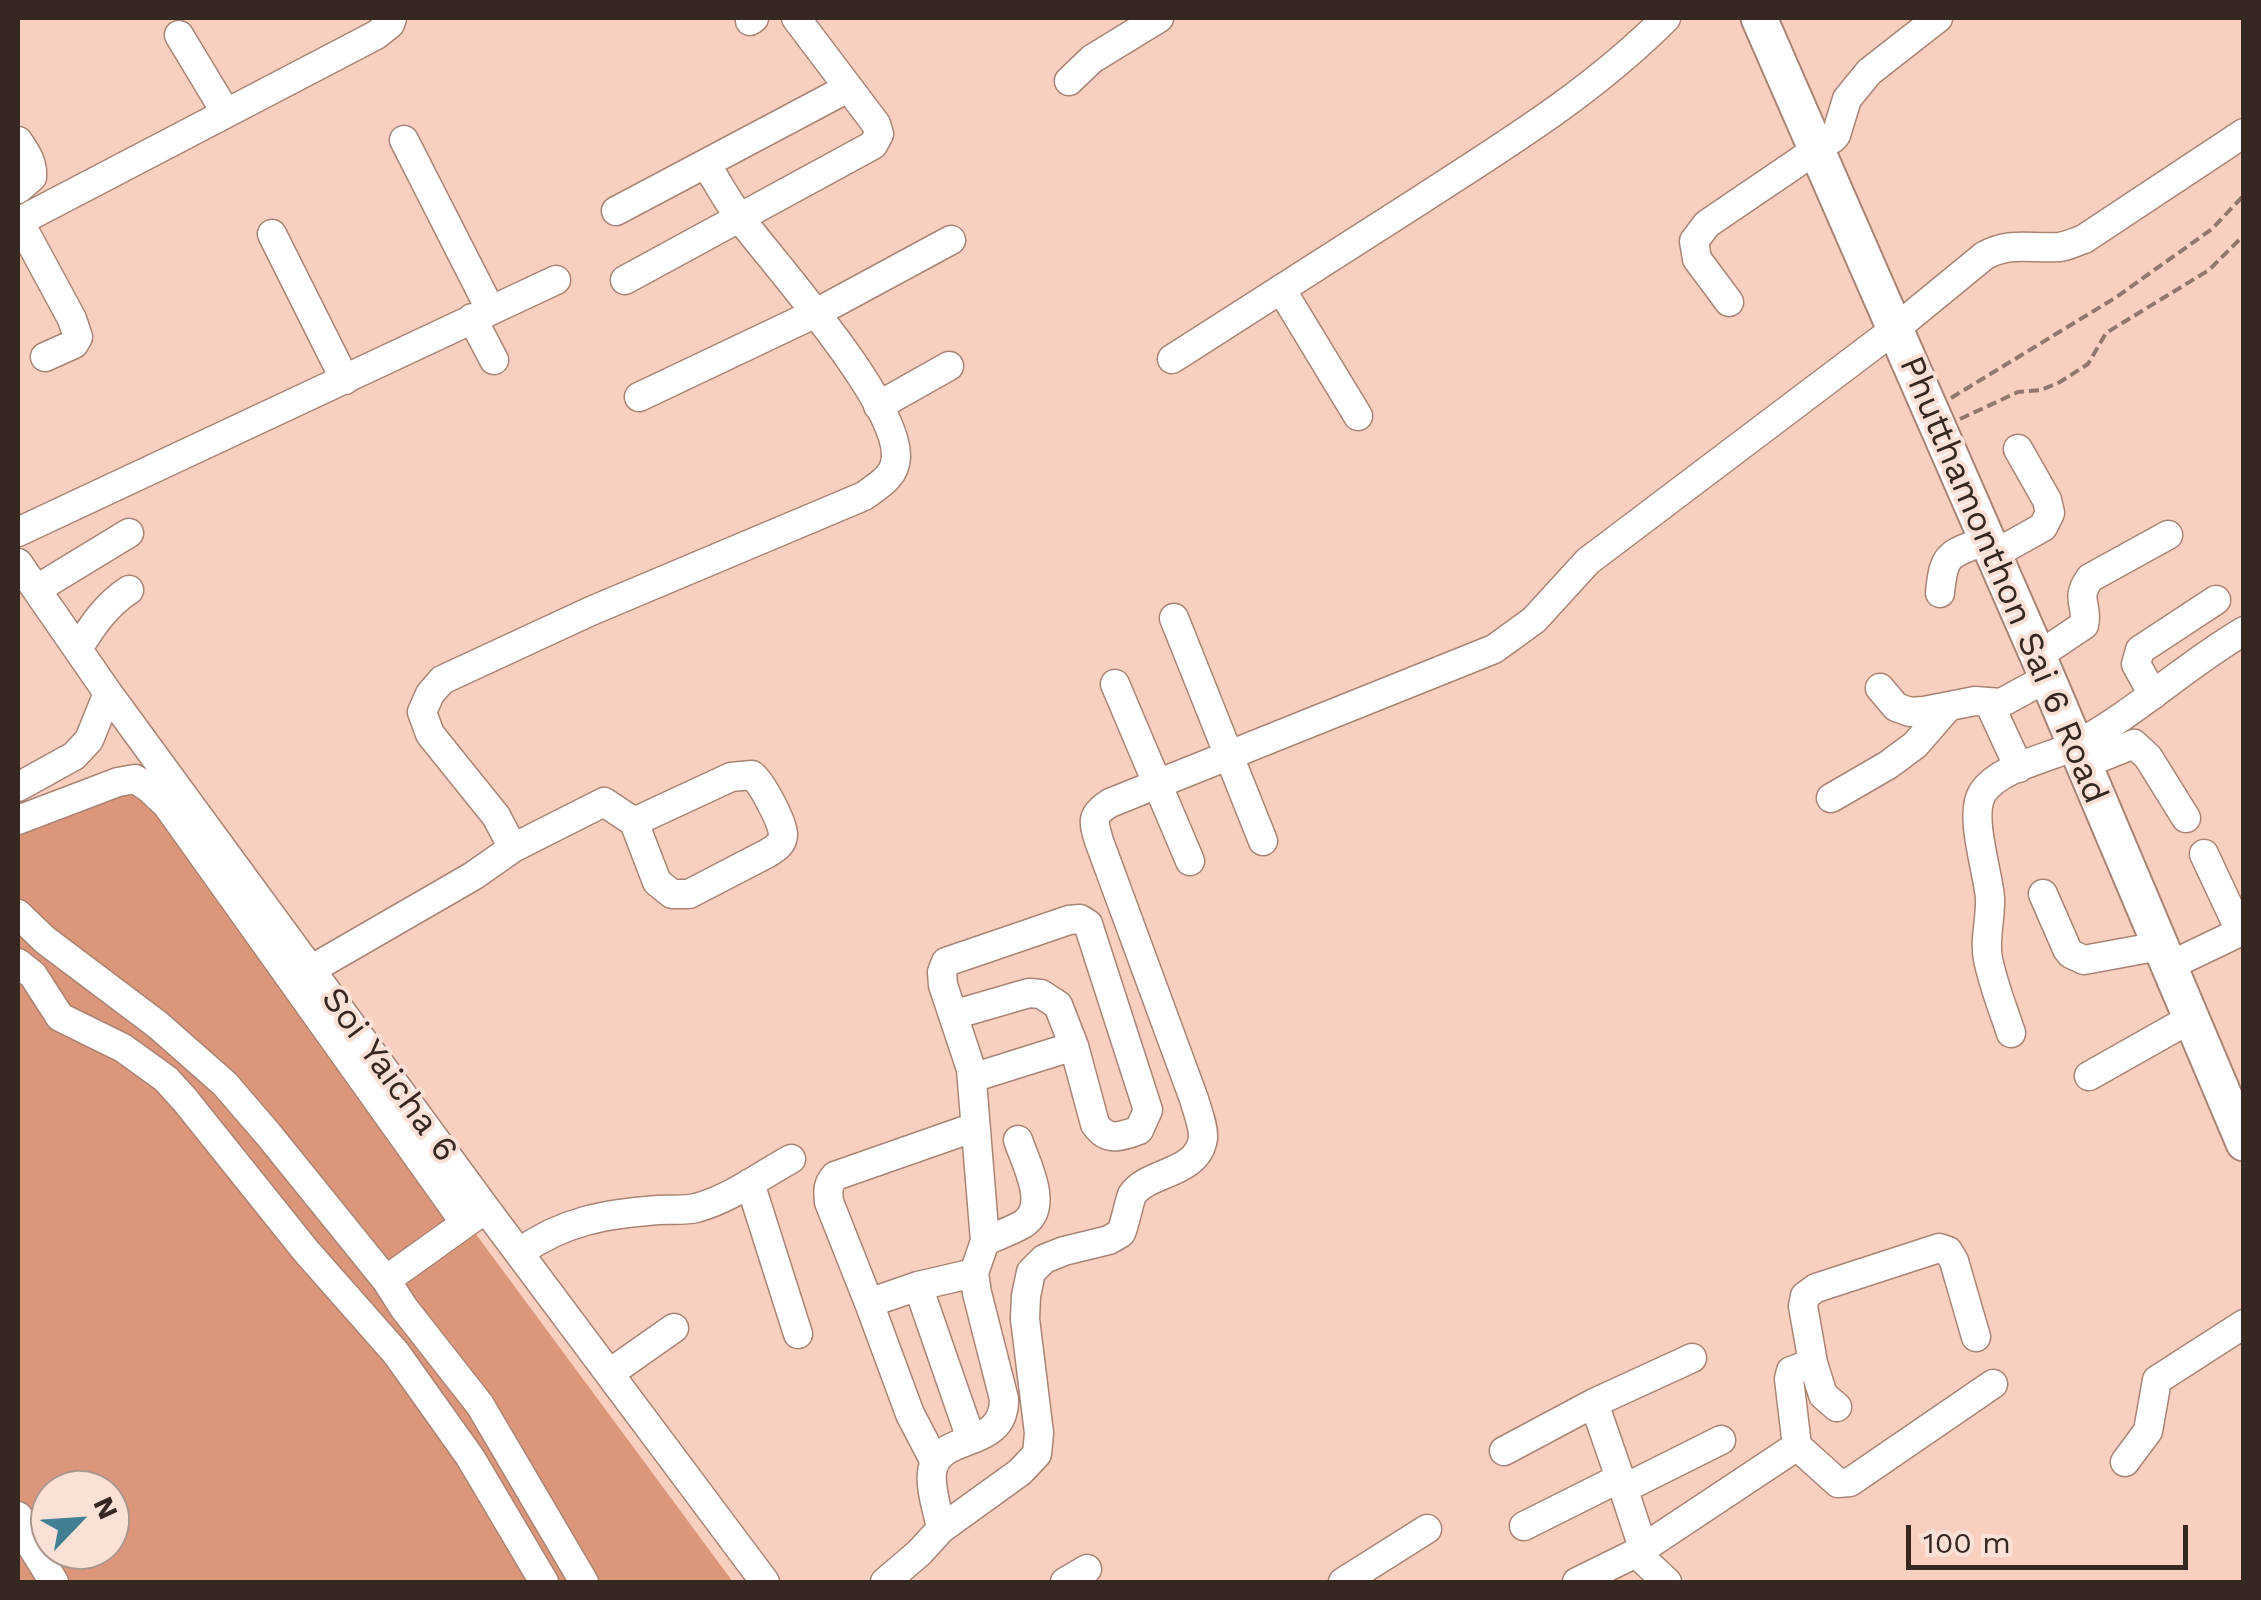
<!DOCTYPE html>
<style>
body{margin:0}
#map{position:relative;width:2261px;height:1600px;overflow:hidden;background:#f9d0bf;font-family:"Work Sans",sans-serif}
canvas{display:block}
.frame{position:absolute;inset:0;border:20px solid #372721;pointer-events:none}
.north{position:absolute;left:30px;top:1470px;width:100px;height:100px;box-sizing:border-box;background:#fae1d7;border:2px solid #ac978e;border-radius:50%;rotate:65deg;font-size:28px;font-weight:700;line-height:40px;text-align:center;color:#372721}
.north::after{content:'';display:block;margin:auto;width:35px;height:45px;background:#427f95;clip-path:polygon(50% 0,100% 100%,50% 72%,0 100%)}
.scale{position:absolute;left:1906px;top:1525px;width:282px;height:45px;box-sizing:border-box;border:5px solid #372721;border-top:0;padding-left:12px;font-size:30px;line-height:35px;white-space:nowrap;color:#372721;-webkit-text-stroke:8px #fae1d7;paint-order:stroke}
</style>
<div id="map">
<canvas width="2261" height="1600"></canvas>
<div class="frame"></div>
<div class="north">N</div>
<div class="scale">100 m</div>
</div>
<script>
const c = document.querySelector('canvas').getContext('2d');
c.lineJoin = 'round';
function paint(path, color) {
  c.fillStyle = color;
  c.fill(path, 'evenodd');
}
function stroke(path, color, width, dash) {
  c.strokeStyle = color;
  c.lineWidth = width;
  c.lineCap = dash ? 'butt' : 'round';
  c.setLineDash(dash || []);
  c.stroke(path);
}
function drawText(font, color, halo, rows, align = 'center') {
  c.font = font + ' "Work Sans",sans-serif';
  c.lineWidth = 8;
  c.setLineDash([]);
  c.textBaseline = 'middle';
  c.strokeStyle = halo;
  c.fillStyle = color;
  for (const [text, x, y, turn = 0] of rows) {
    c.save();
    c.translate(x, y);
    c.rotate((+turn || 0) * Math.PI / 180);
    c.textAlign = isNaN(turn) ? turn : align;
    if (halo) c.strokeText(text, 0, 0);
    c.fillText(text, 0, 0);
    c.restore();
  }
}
paint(new Path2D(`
 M130 766 733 1582H18V821L69 801ZM50 1490H110V1550H50Z`), '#dc977a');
const minor = new Path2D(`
 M750 21 754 18
 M179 35 226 113
 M1069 81 1092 59 1159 18
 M404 140 490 309
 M18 141C26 153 33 162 32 177L18 189
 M616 211 848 88
 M19 221 72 319 78 337 74 344 45 357
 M18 222 376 35 390 24 392 18
 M272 234 345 380
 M625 280 873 145 879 134 876 124 796 18
 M1281 289 1358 416
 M1729 302 1697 259 1694 241 1707 224 1832 139 1836 135 1847 99 1869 72 1938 18
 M472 318 494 360
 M1172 359C1255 306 1338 252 1422 199 1510 142 1592 92 1666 18
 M639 397 816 313 951 240
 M878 406 949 366
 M18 532 556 280
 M1993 555 2043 527 2050 513 2047 500 2018 449
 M18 563 108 693 486 1209 765 1582
 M37 589 129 533
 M1940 593C1944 551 1950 555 1986 540
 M1174 618 1263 841
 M78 649C92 626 106 605 129 590
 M2038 656 2084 625C2089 605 2074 600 2090 578L2168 535
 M1115 684 1190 861
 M1880 688 1896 707 1910 712 1924 711 1975 701 2001 703 2047 678
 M2153 695 2136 664 2140 650 2216 600
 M1989 703 2019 768
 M2084 764 2134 744 2148 757 2186 818
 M18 787 74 756 89 740 108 693
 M1831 798 1888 765 1915 745 1948 707
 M18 820 118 782 135 779 149 788 167 805 465 1223
 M513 848 604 802 634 822 657 882 672 894H689L768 853C776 848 783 844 783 834 782 821 762 783 752 775L731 777 634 822
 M2204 854 2240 931
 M2043 894 2067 949 2071 954 2084 960 2160 946
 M18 914 45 940 158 1025 200 1062 225 1084 268 1134 386 1280 404 1308 480 1405 584 1582
 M18 963 33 975 60 1017 123 1048 166 1079 185 1100 306 1251 396 1353 470 1457 544 1582
 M2169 966 2244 930
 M312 969 473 876 513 848 496 816 430 734 422 712 430 694 442 680 591 611 864 496C879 485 895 477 896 457 898 402 778 268 743 222 729 204 718 183 706 164
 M2011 1033C2003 1009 1993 984 1988 959 1984 940 1991 918 1990 898 1988 871 1968 814 1983 792 2001 766 2051 758 2078 744 2137 712 2186 665 2244 631
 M2089 1076 2190 1019
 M972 1078 1074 1046
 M750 1183 798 1334
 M985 1241C997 1236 1011 1231 1023 1224 1050 1207 1026 1164 1018 1140
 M520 1252C564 1221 605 1214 658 1210 671 1209 683 1211 696 1208 730 1199 760 1176 791 1159
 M386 1280 481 1212
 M918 1286 971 1439
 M869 1303 829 1202C828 1191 827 1185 835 1176L975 1127
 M1813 1363 1803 1306 1805 1296 1816 1288 1939 1248 1948 1251 1954 1261 1976 1337
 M610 1373 674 1328
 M1594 1403 1692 1358
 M1797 1446 1838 1483 1850 1482 1993 1384
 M1504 1451 1594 1403 1620 1478
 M935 1462 910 1414 869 1303 918 1286 974 1273
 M2125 1462 2148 1431 2157 1380 2244 1324
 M1623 1489 1721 1440
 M18 1516 21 1529 54 1582
 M1524 1526 1620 1478 1643 1548
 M941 1529C938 1511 930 1490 932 1473 936 1431 1005 1452 1004 1399L977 1293 974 1273 985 1241 971 1069 943 985 942 972 946 962 1069 920 1080 919 1088 924 1148 1110 1139 1130C1121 1137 1107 1142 1095 1124L1074 1046 1058 1005 1041 994 1029 993 953 1015
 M1636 1553 1667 1582
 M885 1582 919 1553 941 1529 1020 1472 1037 1454 1039 1433 1025 1319 1026 1296 1031 1272 1044 1259 1064 1251 1109 1240 1121 1233C1125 1224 1129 1202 1132 1195 1147 1171 1198 1175 1203 1138 1204 1127 1197 1110 1194 1099L1099 841C1093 821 1091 815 1110 803L1494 649 1534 620 1588 561 1895 329 1984 256C2009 241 2032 249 2059 247 2068 246 2075 242 2084 239L2244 133
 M1065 1582 1087 1569
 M1343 1582 1427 1529
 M1577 1582 1636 1553 1797 1446 1789 1379 1791 1371 1813 1363 1823 1395 1837 1407`);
const major = new Path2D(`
 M1759 18 2038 656 2244 1143`);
stroke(minor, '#a98474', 31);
stroke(major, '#a98474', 39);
stroke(new Path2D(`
 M1951 398 2115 298 2212 229 2244 195
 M1960 419 2018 392 2041 390 2060 382 2088 364 2106 333 2209 270 2244 235`), '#93776c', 4, [10, 5]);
stroke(minor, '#fff', 28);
stroke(major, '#fff', 35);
drawText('35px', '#372721', '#fae1d7', [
 ["Phutthamonthon Sai 6 Road",2003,580,67],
 ["Soi Yaicha 6",389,1075,54]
]);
</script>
